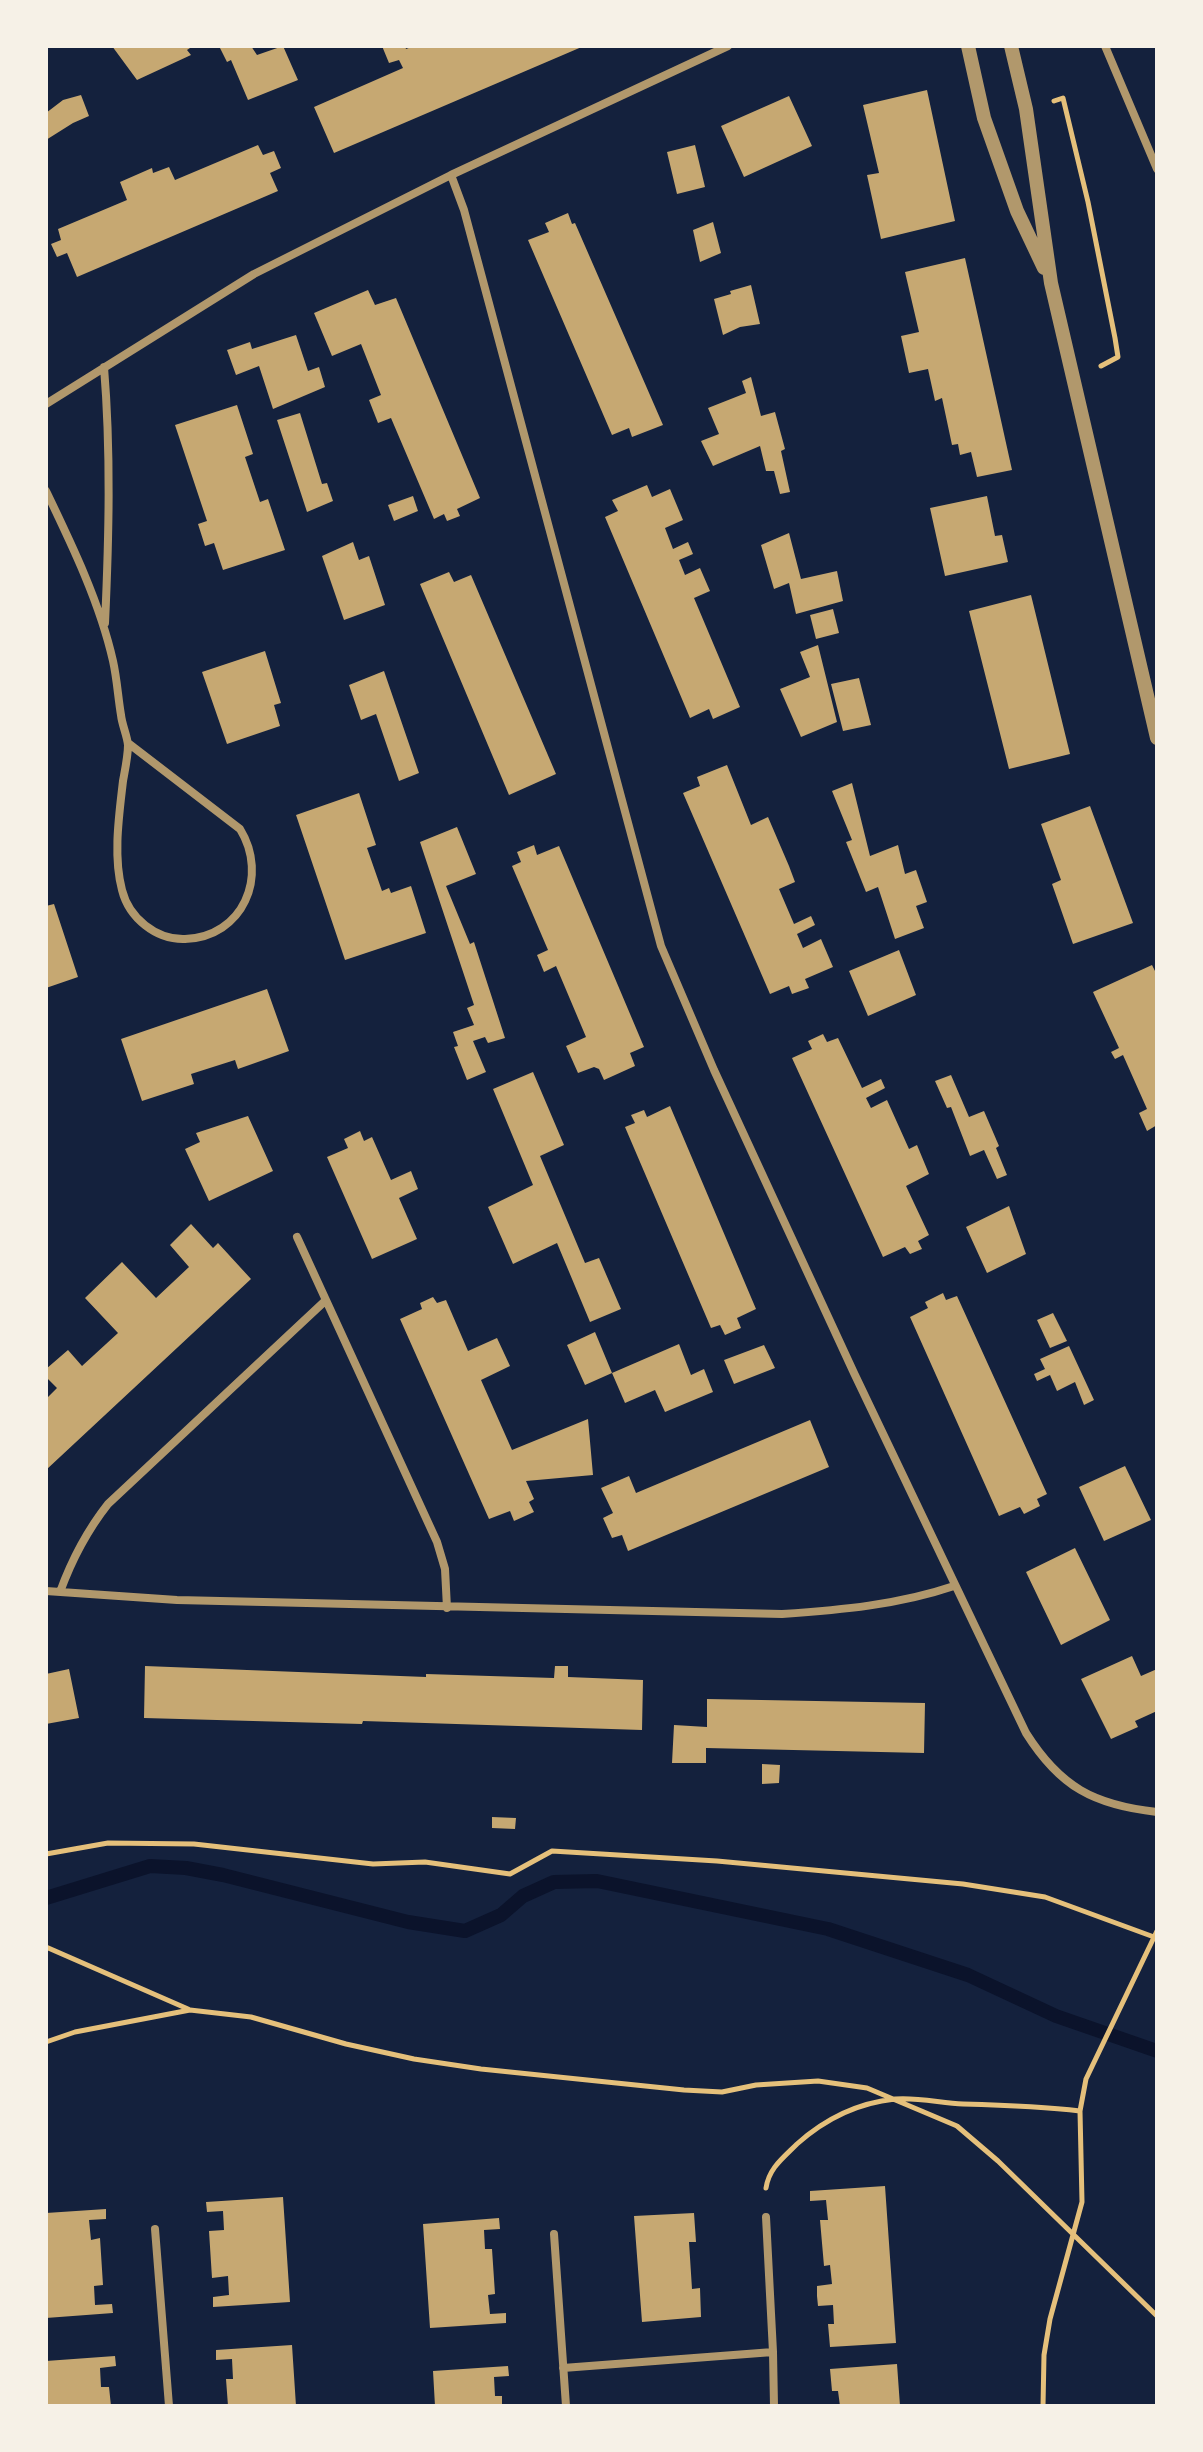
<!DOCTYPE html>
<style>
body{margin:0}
#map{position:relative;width:1203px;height:2452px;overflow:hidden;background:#14213d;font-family:"Source Sans 3",sans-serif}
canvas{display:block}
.frame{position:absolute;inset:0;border:48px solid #f6f1e7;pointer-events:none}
</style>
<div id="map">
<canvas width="1203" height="2452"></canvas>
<div class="frame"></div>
</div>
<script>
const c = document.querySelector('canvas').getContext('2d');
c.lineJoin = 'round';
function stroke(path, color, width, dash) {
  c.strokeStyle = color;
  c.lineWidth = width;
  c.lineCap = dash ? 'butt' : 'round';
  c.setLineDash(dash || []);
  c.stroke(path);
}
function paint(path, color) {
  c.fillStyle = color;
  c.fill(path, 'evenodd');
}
stroke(new Path2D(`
 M46 1898 150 1866 186 1868 223 1875 408 1922 465 1931 501 1915 523 1896 554 1882 597 1881 828 1929 968 1975 1056 2016 1157 2051`), '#0b132b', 14);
paint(new Path2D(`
 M112 46H193L187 50 191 55 137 80Z
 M219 46H251L257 55 283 46 298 80 248 100 231 60 227 62Z
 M382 46H405L406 49 414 46H584L334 153 314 107 403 68 399 60 389 63Z
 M927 90 955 221 881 239 867 175 879 173 863 105Z
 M81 95 89 116 73 123 46 140V113L63 100Z
 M789 96 812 146 744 177 721 126Z
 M258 145 263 155 274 151 281 168 270 173 278 191 77 277 67 253 57 257 51 244 61 240 58 229 127 200 120 182 152 168 153 173 169 167 175 180Z
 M695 145 705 187 677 194 667 152Z
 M568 213 572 224 575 223 663 425 632 437 629 428 612 435 528 240 549 232 545 223Z
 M713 222 721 253 700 262 693 230Z
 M965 258 1012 470 977 477 971 452 960 455 958 444 952 445 942 398 935 401 928 369 909 373 901 336 919 332 905 272Z
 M751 285 760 324 740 327 723 335 714 299 731 294 730 291Z
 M368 290 375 305 396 298 480 498 457 509 460 516 447 521 444 514 434 519 391 418 378 423 369 400 381 395 361 344 332 356 314 313Z
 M296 335 308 371 319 367 325 387 273 409 259 366 236 375 227 350 250 342 252 349Z
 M751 377 761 416 775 412 785 449 781 451 790 492 780 494 774 471H766L760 446 713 466 701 441 719 434 708 408 746 393 742 381Z
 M237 405 253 454 245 457 260 502 268 499 285 550 223 570 214 543 205 546 198 524 207 521 175 425Z
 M300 413 322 484 327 483 333 501 307 512 277 420Z
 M647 485 652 497 670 489 683 520 665 528 673 549 688 542 693 554 679 560 685 575 700 568 710 591 694 598 740 707 713 719 709 709 690 718 605 517 618 511 612 500Z
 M413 496 418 511 394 521 388 505Z
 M987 496 995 536 1002 535 1008 562 945 576 930 508Z
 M789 533 801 579 837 571 843 601 796 614 789 583 774 589 761 545Z
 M353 542 359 560 369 556 385 605 344 620 322 556Z
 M449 572 454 582 471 575 556 774 509 795 420 584Z
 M1031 595 1070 754 1009 769 969 611Z
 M833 609 839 633 816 639 810 615Z
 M818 645 837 722 801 737 780 689 810 677 800 652Z
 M265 651 281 703 274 705 280 726 227 744 202 672Z
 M384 671 419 773 399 781 376 714 361 720 349 685Z
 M859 678 871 725 843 731 831 684Z
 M727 765 751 825 768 817 789 866 795 882 779 889 794 924 811 916 815 925 797 934 803 948 821 939 833 967 805 979 809 988 792 994 789 986 770 994 683 793 700 786 697 777Z
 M852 783 870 856 898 845 905 874 916 870 927 902 916 906 924 928 895 939 878 887 866 892 846 842 852 840 832 791Z
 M359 793 376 845 367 848 382 891 389 888 391 893 411 886 426 933 345 960 296 815Z
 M1090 806 1133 923 1073 944 1052 884 1061 880 1041 824Z
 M457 827 476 874 446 886 470 944 474 942 505 1038 488 1043 485 1037 473 1041 486 1072 467 1080 454 1047 458 1046 453 1032 474 1025 467 1008 474 1005 420 842Z
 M534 845 537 855 559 846 644 1047 630 1053 635 1066 604 1080 599 1069 594 1067 578 1073 566 1046 586 1037 556 966 544 972 537 955 548 950 512 866 521 862 517 852Z
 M54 904 78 977 46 988V906Z
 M899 950 916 995 868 1016 849 971Z
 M1152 965 1157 975V1105L1155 1107 1157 1125 1147 1131 1139 1113 1147 1109 1123 1055 1115 1059 1111 1052 1119 1048 1093 992Z
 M267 989 289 1051 238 1069 235 1060 191 1074 194 1084 142 1101 121 1039Z
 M823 1034 827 1042 838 1038 862 1088 881 1079 885 1088 866 1098 871 1108 887 1100 909 1149 917 1145 929 1174 906 1186 929 1235 918 1241 922 1249 910 1254 905 1247 883 1257 792 1058 812 1049 808 1041Z
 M533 1072 564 1145 540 1156 585 1263 599 1258 621 1309 590 1322 557 1243 513 1264 488 1207 533 1185 493 1089Z
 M951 1075 969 1117 984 1111 999 1146 996 1148 1007 1175 997 1179 984 1150 970 1156 951 1107 947 1108 935 1081Z
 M670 1106 756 1309 737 1318 741 1328 725 1335 720 1325 711 1328 625 1127 635 1123 631 1115 644 1110 647 1117Z
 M248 1116 273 1171 209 1201 185 1149 200 1142 196 1133Z
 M360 1131 364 1141 372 1137 391 1180 411 1171 418 1189 399 1198 417 1239 372 1259 327 1157 348 1148 344 1139Z
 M1009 1206 1026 1254 987 1273 966 1227Z
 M191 1224 213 1248 218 1243 251 1279 46 1470V1399L57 1388 46 1377V1369L68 1350 82 1366 118 1333 85 1298 122 1262 156 1298 189 1267 170 1245Z
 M943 1293 946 1300 957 1296 1047 1494 1037 1499 1040 1506 1024 1514 1020 1507 999 1516 910 1317 928 1308 925 1302Z
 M433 1297 437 1303 446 1300 468 1351 497 1338 510 1366 481 1380 512 1450 588 1419 593 1475 526 1481 534 1499 529 1502 534 1512 514 1521 510 1511 489 1519 400 1319 422 1309 420 1303Z
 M1053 1313 1067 1341 1050 1348 1037 1320Z
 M595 1332 612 1373 585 1385 567 1345Z
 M679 1344 691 1375 704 1369 713 1392 665 1412 655 1390 625 1403 612 1373Z
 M764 1345 775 1368 734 1384 724 1360Z
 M1069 1346 1094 1400 1084 1405 1075 1382 1057 1391 1050 1375 1037 1381 1034 1374 1045 1369 1040 1359Z
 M810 1420 829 1467 628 1551 622 1535 612 1538 603 1518 613 1513 601 1488 629 1476 636 1493Z
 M1125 1466 1151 1520 1104 1541 1079 1487Z
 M1075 1548 1110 1620 1061 1645 1026 1572Z
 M1132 1656 1141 1676 1157 1669V1711L1135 1721 1138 1727 1111 1739 1081 1679Z
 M145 1666 426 1677V1674L554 1678 555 1666H568V1677L643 1680 642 1730 363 1721 362 1724 144 1718Z
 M69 1669 79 1718 46 1724V1674Z
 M707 1699 925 1703 924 1753 706 1748V1763H672L674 1725 707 1727Z
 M762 1764 780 1765 779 1783 762 1784Z
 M492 1817 516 1818 515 1829 492 1828Z
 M885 2186 896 2343 830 2347 828 2324H834L833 2305 818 2306 817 2296V2286L832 2284 830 2265 824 2266 820 2220H828L826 2200 810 2201V2191Z
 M283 2197 290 2302 213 2307V2297L229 2295 228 2276 212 2278 209 2231 224 2230 223 2211 207 2212 206 2202Z
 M106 2209V2219L89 2220 91 2240 100 2238 103 2285 94 2286 95 2305 112 2304 113 2313 46 2318V2213Z
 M694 2213 696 2242H689L692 2289 700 2288 701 2317 642 2322 634 2216Z
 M499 2218 500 2229 484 2230 485 2249H492L495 2294 488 2295 490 2314 506 2313V2323L430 2328 423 2224Z
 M292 2345 296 2406H228L226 2379H233L232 2359 216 2360V2350Z
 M115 2356 116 2366 100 2368 101 2387H109L111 2406H46V2361Z
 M897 2364 900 2406H840L838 2391H832L830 2369Z
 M508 2366 509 2376 494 2377 495 2396H502V2406H435L433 2371Z`), '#c6a872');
stroke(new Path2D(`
 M1054 101 1063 98 1088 202 1115 338 1118 357 1101 366
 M46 1854 108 1843 194 1844 373 1864 425 1862 510 1874 552 1851 717 1861 963 1884 1045 1897 1154 1937
 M46 1947 188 2009
 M46 2042 75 2032 190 2010 251 2017 346 2044 414 2059 481 2069 684 2090 722 2092 756 2085 818 2081 867 2088 957 2126 998 2161 1157 2316
 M766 2188C769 2168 783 2158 797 2144 826 2118 857 2103 895 2099 917 2097 941 2103 963 2104 1002 2105 1040 2106 1080 2111
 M1043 2406 1044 2355 1050 2319 1082 2202 1080 2111 1086 2079 1157 1931`), '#e5c07b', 5);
stroke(new Path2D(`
 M1105 46 1157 169
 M451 175 464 210 661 946 714 1070 854 1373 1026 1733C1060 1787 1094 1805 1157 1812
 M104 367C111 452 109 537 105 623
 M46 404 254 274 451 175 728 46
 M46 491C72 545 100 603 113 661 117 679 118 697 121 715 122 725 127 735 128 745 128 756 125 770 123 781 119 816 113 856 122 890 129 918 156 940 185 939 243 937 269 876 240 829L128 743
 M297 1237 437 1542 445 1569 447 1608
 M46 1591 177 1600 782 1614C840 1610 898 1605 954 1586
 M60 1592C72 1559 86 1532 108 1504L325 1301
 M766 2217 773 2352
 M155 2229 169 2406
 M554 2234 566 2406
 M563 2368 773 2352 774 2406`), '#b1986c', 8);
stroke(new Path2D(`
 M968 46 984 118 1017 211 1044 268
 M1011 46 1026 109 1051 283 1157 738`), '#b1986c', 14);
</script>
